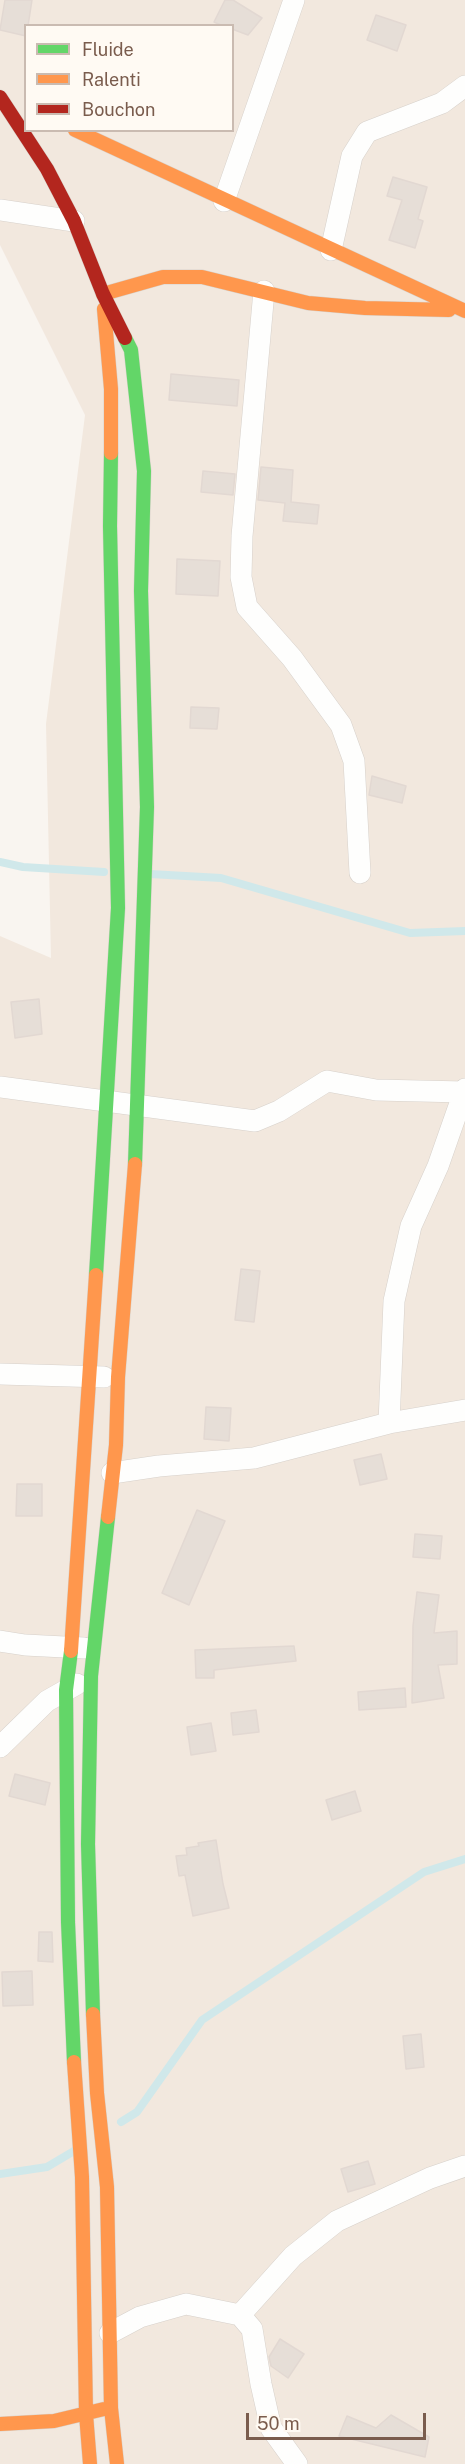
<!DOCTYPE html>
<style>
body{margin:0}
#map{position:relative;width:465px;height:2464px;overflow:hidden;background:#f9f5f0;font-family:"Public Sans",sans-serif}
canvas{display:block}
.legend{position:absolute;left:24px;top:24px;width:210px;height:108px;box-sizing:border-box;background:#fffaf3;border:2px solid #cabbb1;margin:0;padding:8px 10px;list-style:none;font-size:18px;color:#7a5c4d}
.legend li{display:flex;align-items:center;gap:12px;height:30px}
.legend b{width:30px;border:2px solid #cabbb1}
.scale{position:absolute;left:246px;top:2413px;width:180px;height:27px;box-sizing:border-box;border:3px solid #7a5c4d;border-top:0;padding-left:8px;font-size:18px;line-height:21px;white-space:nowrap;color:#7a5c4d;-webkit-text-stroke:4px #fffaf3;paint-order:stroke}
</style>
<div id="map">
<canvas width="465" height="2464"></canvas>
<ul class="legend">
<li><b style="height:8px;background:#63d668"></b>Fluide</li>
<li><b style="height:8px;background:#ff974d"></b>Ralenti</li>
<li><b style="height:8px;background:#b3261e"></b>Bouchon</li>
</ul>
<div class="scale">50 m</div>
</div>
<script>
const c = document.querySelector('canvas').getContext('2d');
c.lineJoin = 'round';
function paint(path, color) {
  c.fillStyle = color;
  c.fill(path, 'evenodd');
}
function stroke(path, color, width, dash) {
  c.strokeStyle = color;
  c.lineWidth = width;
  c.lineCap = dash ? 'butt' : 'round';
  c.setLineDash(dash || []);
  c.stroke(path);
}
paint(new Path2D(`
 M0 0H465V2464H0V936L51 958 46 724 85 415 0 245ZM26 26H232V130H26Z`), '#f2e8de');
stroke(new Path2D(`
 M0 862 23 867 104 872
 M150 874 221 878 410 933 465 931
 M121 2122 137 2112 202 2020 424 1872 465 1859
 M0 2174 47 2167 74 2151`), '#d0e8ea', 8);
const building = new Path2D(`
 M5 0H32L28 26H26V36L0 30Z
 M225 0H233L262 18 248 35 232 29V26H223L214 22Z
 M376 15 406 25 397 51 367 40Z
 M393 177 427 187 418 219 423 221 415 248 389 240 402 200 387 196Z
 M171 374 239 380 237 406 169 400Z
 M261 467 293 470 291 502 319 505 317 524 283 521 285 503 258 500Z
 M203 471 235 474 233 495 201 492Z
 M177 559 220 561 218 596 176 594Z
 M191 707 219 708 217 729 190 728Z
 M372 776 406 786 402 803 369 795Z
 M39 999 42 1034 15 1038 11 1002Z
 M241 1269 260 1271 254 1322 235 1320Z
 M206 1407 231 1408 229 1441 204 1439Z
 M381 1454 387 1479 360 1485 354 1460Z
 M17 1484H42V1516H16Z
 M197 1510 225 1521 189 1605 162 1593Z
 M415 1534 442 1536 440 1559 413 1557Z
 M417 1592 439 1595 434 1633 457 1631V1664L438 1665 444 1698 412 1703 413 1626Z
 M294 1646 296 1661 214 1670V1678H196L195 1650Z
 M405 1688 406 1707 359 1710 358 1692Z
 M256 1710 259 1732 233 1735 231 1713Z
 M211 1723 216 1751 191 1755 187 1727Z
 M15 1774 50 1783 45 1805 9 1796Z
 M355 1791 361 1811 332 1820 326 1800Z
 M216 1840 223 1884 229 1908 193 1916 185 1875 179 1876 176 1856 187 1855 186 1848 199 1846 198 1843Z
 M39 1932H52L53 1962 38 1961Z
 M32 1971 33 2005 3 2006 2 1972Z
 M421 2034 424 2067 406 2069 403 2036Z
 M368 2161 375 2184 348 2192 341 2169Z
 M280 2339 304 2354 288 2378 271 2366 269 2357Z
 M391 2415 429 2437 425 2457 339 2436 347 2416 376 2428Z`);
paint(building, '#e6ded7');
stroke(building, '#e2d8d2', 1.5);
const street = new Path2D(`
 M224 201 294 0
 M0 210 74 221
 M331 250 352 156 367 132 442 103 465 86
 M264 291 242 536 241 577 247 607 292 658 341 725 354 761 360 873
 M0 1087 255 1121 279 1111 327 1081 376 1090 464 1092
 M0 1374 104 1377
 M389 1423 394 1301 411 1226 438 1166 465 1089
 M112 1473 159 1466 254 1458 389 1423 465 1410
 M0 1641 25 1645 84 1648
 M0 1747 47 1701 77 1684
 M240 2315 293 2256 337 2221 430 2178 465 2166
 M110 2333 140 2317 186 2304 240 2315 252 2329 261 2384 271 2428 297 2464`);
const fast = new Path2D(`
 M125 338 131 350 144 471 141 591 147 807 135 1164
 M96 1275 118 908 110 526 111 453
 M71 1651 66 1690 68 1922 74 2062
 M93 2014 88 1844 91 1676 108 1517`);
const slow = new Path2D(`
 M75 130 465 311
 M103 294 163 277H202L308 303 365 308 449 310
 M104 309 111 389V453
 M108 1517 116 1445 118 1377 135 1164
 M71 1651 96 1275
 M93 2014 97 2093 107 2187 111 2408 117 2464
 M74 2062 82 2177 86 2414 90 2464
 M0 2424 54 2421 104 2409`);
const jam = new Path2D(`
 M0 97 47 169 74 221 103 294 125 338`);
stroke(street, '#d7d1cb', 22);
stroke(fast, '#d9d2cb', 15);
stroke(slow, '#d9d2cb', 15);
stroke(jam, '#d9d2cb', 15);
stroke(street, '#fefefd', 21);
stroke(fast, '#63d668', 14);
stroke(slow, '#ff974d', 14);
stroke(jam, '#b3261e', 14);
</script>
